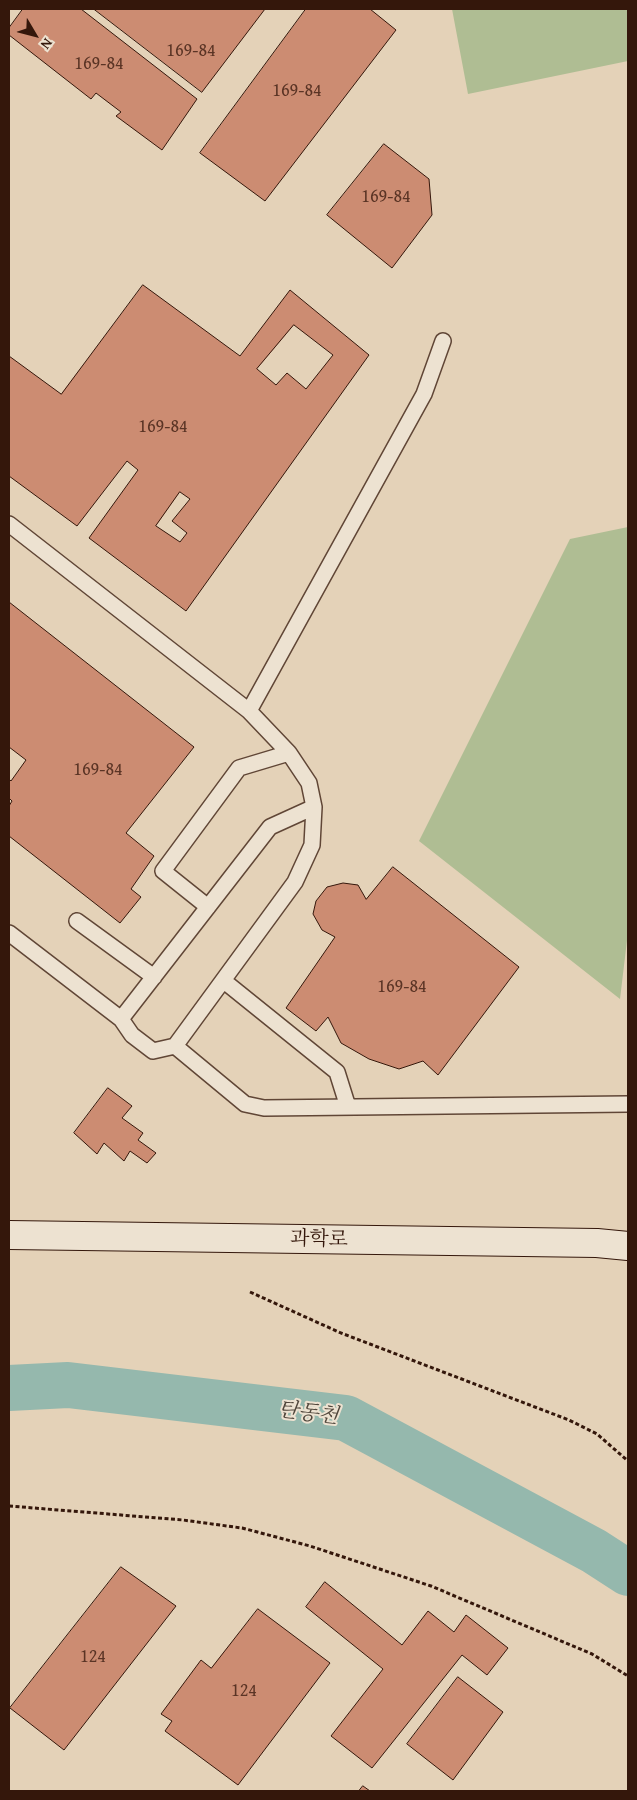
<!DOCTYPE html>
<meta charset="utf-8">
<style>
body{margin:0}
#map{position:relative;width:637px;height:1800px;overflow:hidden;background:#e4d2b8;font-family:"Gentium Book Plus",serif}
canvas{display:block}
.frame{position:absolute;inset:0;border:10px solid #34170b;pointer-events:none}
.north{position:absolute;left:10px;top:10px;width:50px;height:50px;-webkit-text-stroke:4px #ede2d1;paint-order:stroke;rotate:127deg;font-size:14px;font-weight:700;line-height:20px;text-align:center;color:#34170b}
.north::after{content:'';display:block;margin:auto;width:18px;height:22px;background:#34170b;clip-path:polygon(50% 0,100% 100%,50% 72%,0 100%)}
</style>
<div id="map">
<canvas width="637" height="1800"></canvas>
<div class="frame"></div>
<div class="north">N</div>
</div>
<script>
const c = document.querySelector('canvas').getContext('2d');
c.lineJoin = 'round';
function paint(path, color) {
  c.fillStyle = color;
  c.fill(path, 'evenodd');
}
function stroke(path, color, width, dash) {
  c.strokeStyle = color;
  c.lineWidth = width;
  c.lineCap = dash ? 'butt' : 'round';
  c.setLineDash(dash || []);
  c.stroke(path);
}
function drawText(font, color, halo, rows, align = 'center') {
  c.font = font + ' "Gentium Book Plus","Noto Serif KR",serif';
  c.lineWidth = 4;
  c.setLineDash([]);
  c.textBaseline = 'middle';
  c.strokeStyle = halo;
  c.fillStyle = color;
  for (const [text, x, y, turn = 0] of rows) {
    c.save();
    c.translate(x, y);
    c.rotate((+turn || 0) * Math.PI / 180);
    c.textAlign = isNaN(turn) ? turn : align;
    if (halo) c.strokeText(text, 0, 0);
    c.fillText(text, 0, 0);
    c.restore();
  }
}
paint(new Path2D(`
 M452 9H628V61L468 94Z
 M628 527V932L620 999 419 841 570 539Z`), '#afbd93');
stroke(new Path2D(`
 M9 1388 68 1385 346 1418 594 1551 628 1573`), '#95b8ad', 46);
const building = new Path2D(`
 M23 9H81L197 99 162 150 116 116 121 112 96 93 91 99 9 35V28Z
 M94 9H265L202 92Z
 M306 9H370L396 30 265 201 200 153Z
 M384 144 429 179 432 215 392 268 327 215Z
 M143 285 240 356 290 290 369 355 186 611 89 538 138 470 127 461 77 526 9 476V356L61 394ZM294 325 333 355 306 389 287 373 276 385 257 369ZM180 492 190 499 172 521 187 533 180 542 156 526Z
 M9 602 194 747 126 833 154 856 131 889 141 897 120 923 9 836V806L12 801 9 798V779L11 781 26 760 9 747Z
 M393 867 519 967 438 1075 423 1061 399 1069 369 1059 341 1043 328 1017 316 1031 286 1008 335 937 322 930 313 914 316 901 327 887 343 883 358 885 366 899Z
 M108 1088 132 1106 122 1118 143 1133 138 1140 156 1153 147 1163 130 1151 124 1161 104 1143 97 1154 74 1133Z
 M121 1567 176 1606 64 1750 10 1708Z
 M325 1582 402 1645 428 1611 454 1632 466 1615 508 1648 487 1675 462 1655 372 1768 331 1736 383 1669 306 1607Z
 M258 1609 330 1663 238 1785 165 1731 172 1721 161 1714 201 1660 211 1668Z
 M458 1677 503 1712 453 1780 407 1744Z
 M363 1786 370 1791H359Z`);
paint(building, '#cc8c72');
stroke(building, '#34170b', 1);
const service = new Path2D(`
 M9 524 249 711
 M289 753 249 711 424 394 443 341
 M77 921 154 977
 M9 933 121 1019 132 1035 153 1051 175 1046 245 1104 264 1108 628 1104
 M224 981 337 1072 348 1107
 M121 1019 270 827 314 807
 M175 1046 295 882 312 845 314 807 309 783 289 753 239 768 163 871 208 907`);
const secondary = new Path2D(`
 M9 1235 597 1243 628 1246`);
stroke(service, '#604636', 18);
stroke(secondary, '#34170b', 30);
stroke(new Path2D(`
 M250 1292 341 1333 569 1420 597 1434 628 1461
 M9 1506 183 1520 242 1528 310 1546 431 1586 592 1654 628 1676`), '#34170b', 3, [4, 2.5]);
stroke(service, '#ede2d1', 15);
stroke(secondary, '#ede2d1', 28);
drawText('18px', '#5a3425', null, [
 ["169-84",191,51],
 ["169-84",99,64],
 ["169-84",297,91],
 ["169-84",386,197],
 ["169-84",163,427],
 ["169-84",98,770],
 ["169-84",402,987],
 ["124",93,1657],
 ["124",244,1691]
]);
drawText('20px', '#34170b', '#ede2d1', [
 ["과학로",319,1240,1]
]);
drawText('italic 21px', '#51473c', '#ede2d1', [
 ["탄동천",308,1414,7]
]);
</script>
